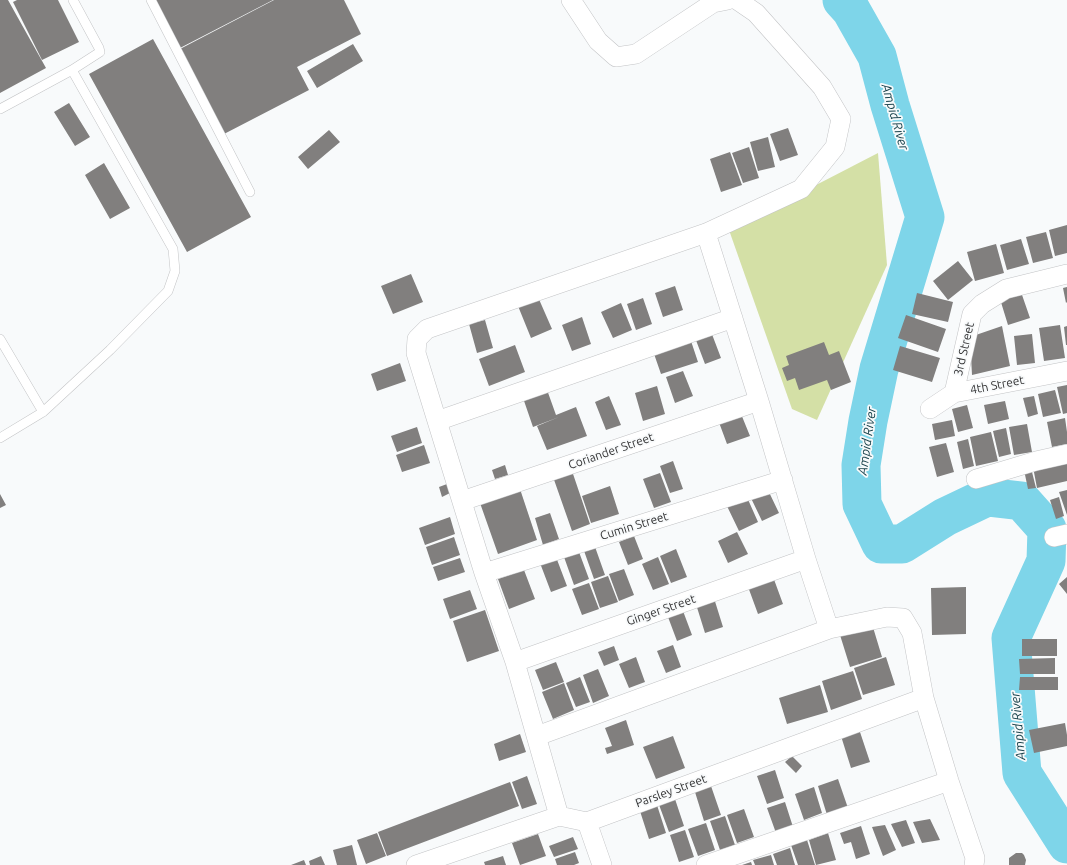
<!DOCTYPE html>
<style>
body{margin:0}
canvas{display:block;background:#f8fafb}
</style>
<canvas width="1067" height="865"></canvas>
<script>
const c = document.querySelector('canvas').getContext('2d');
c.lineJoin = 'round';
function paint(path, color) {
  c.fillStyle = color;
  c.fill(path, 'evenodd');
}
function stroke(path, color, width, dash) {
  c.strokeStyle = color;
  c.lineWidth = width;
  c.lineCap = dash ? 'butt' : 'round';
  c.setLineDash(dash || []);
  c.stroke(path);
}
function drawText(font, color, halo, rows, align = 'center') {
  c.font = font + ' Ubuntu,sans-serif';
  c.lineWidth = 3.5;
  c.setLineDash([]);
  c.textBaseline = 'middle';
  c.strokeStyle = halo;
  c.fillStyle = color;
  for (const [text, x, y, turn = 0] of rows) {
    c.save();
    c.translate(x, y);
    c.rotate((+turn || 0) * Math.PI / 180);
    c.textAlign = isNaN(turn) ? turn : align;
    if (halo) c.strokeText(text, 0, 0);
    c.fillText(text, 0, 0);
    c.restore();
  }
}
paint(new Path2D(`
 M878 153 887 265 817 420 792 409 729 230Z`), '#d4e0a6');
stroke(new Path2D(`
 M842 0 851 10 877 56 890 105 925 217 879 369 868 421 861 465 862 504 881 544H902L945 517 987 497 1022 501 1047 529 1046 561 1011 638 1022 773 1067 844`), '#7ed5e9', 39);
paint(new Path2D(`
 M0 0H8L46 68 0 93Z
 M17 0H58L79 42 42 60 13 2Z
 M155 0H273L180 48Z
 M274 0H344L361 34 297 67 309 90 224 134 180 49Z
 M153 39 251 217 187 252 89 74Z
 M353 44 363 61 317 88 307 71Z
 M69 103 90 137 75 146 54 112Z
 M788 128 798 155 780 161 770 134Z
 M329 130 340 142 308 169 298 157Z
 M768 137 775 167 758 171 750 142Z
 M749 147 759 178 743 183 732 153Z
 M730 152 742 185 721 192 710 159Z
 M104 163 130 208 110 219 85 175Z
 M1067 225V253L1055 256 1049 230Z
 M1046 232 1053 258 1033 263 1026 237Z
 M1021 239 1029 264 1007 270 1000 245Z
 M996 244 1004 273 975 281 967 252Z
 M958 261 973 280 948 300 933 281Z
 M411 274 423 302 393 314 381 286Z
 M675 286 683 310 663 317 655 293Z
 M1067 287V302L1066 303 1063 288Z
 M1021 292 1030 318 1008 325 1000 299Z
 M917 293 953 302 948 322 912 314Z
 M538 297 552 329 531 338 518 306Z
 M643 298 652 324 636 330 627 304Z
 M621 303 632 330 613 338 601 312Z
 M906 315 946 329 938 352 898 338Z
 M582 317 591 344 572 351 562 325Z
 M485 320 493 348 477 353 469 324Z
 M1060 325 1065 358 1044 361 1039 328Z
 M1002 326 1010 366 972 375 970 337Z
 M1067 326V345H1066L1064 327Z
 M710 329 721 358 705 364 694 335Z
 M1032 334 1035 363 1017 365 1014 336Z
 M690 338 698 362 661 374 653 351Z
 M824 342 829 355 839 351 851 382 831 390 827 380 799 390 795 378 787 381 782 368 789 365 786 356Z
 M515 345 525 372 489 386 479 359Z
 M900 346 940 358 932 382 893 370Z
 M400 363 406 381 377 391 371 374Z
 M683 371 693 396 675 403 666 377Z
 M1067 385V413L1063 414 1057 387Z
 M657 386 665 414 643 421 635 393Z
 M546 387 556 415 576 407 587 436 547 450 537 426 559 417 533 427 522 395Z
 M1055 390 1061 413 1043 417 1038 394Z
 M609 396 621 425 606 430 595 402Z
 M1034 396 1038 414 1028 417 1023 398Z
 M1005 401 1009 419 988 424 984 405Z
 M967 405 973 428 958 432 952 409Z
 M739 409 750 436 727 444 717 417Z
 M1065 418 1067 432V444L1052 447 1047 422Z
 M952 420 955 436 935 440 932 424Z
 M1027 424 1032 452 1014 455 1009 427Z
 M417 427 422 443 397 452 391 436Z
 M1006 428 1011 454 999 457 993 431Z
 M991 432 998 461 976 466 970 437Z
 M968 439 974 466 963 469 957 442Z
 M946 443 954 472 937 477 929 447Z
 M424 445 430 463 402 472 396 455Z
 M1067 460V481L1037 488 1033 467Z
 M673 461 683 489 670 493 660 466Z
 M505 465 508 475 495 479 492 470Z
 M571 468 590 524 572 531 552 474Z
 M1031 468 1036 488 1028 489 1024 470Z
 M660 473 671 502 654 508 643 479Z
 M447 484 450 493 442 497 439 487Z
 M610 486 619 514 591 523 582 496Z
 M767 488 779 513 762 521 750 496Z
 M520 489 537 540 498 554 480 503Z
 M1067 490V515L1059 492Z
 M0 494 6 505 0 508Z
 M746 495 758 522 739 531 726 504Z
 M1059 497 1064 516 1056 519 1050 500Z
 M550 513 559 539 543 545 535 518Z
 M450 517 455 534 425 545 419 528Z
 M737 532 748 554 728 563 718 541Z
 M634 536 643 559 628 565 619 542Z
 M454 537 460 555 432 565 426 547Z
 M594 544 605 575 594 579 583 548Z
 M676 549 687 577 671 583 660 556Z
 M579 552 589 579 574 585 564 557Z
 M556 557 567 586 551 592 540 563Z
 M658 557 669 584 653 590 642 564Z
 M460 558 465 572 438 581 433 567Z
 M624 569 634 595 619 601 609 574Z
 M524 570 535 599 509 609 498 579Z
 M772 574 783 604 758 614 747 584Z
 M608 576 618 602 600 608 591 582Z
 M1067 577V594L1059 584Z
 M589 583 599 609 582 615 572 589Z
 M966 587V634L932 635 931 588Z
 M470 590 477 609 450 619 443 599Z
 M713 595 723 627 705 633 695 601Z
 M485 610 499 651 467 662 453 621Z
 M683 611 692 635 677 641 668 617Z
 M872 624 882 657 850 667 840 635Z
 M1022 639H1057V656H1022Z
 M673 645 681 667 666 673 657 651Z
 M614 646 619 660 604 666 598 652Z
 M636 657 645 682 629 688 619 664Z
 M886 657 895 685 863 695 854 668Z
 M1055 658V674H1020L1019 659Z
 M556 662 564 682 543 690 535 670Z
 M598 669 609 696 593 703 583 675Z
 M853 671 862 699 831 710 822 681Z
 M580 677 590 702 576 707 566 683Z
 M1020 677H1058V690H1019Z
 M564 683 574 710 553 719 542 692Z
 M820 685 828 712 787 724 779 698Z
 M626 720 634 745 607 754 605 748 612 746 605 728Z
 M1065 723 1067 735V746L1034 753 1029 730Z
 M859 729 870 762 851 768 841 736Z
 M520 734 526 752 499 761 494 744Z
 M673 736 685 768 656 779 643 747Z
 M792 756 802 766 796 773 785 762Z
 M775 770 784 798 767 804 757 776Z
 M527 776 537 804 522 809 512 782Z
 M838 779 849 811 828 818 818 786Z
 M510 782 519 806 387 856 378 832Z
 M711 786 721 815 704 821 695 792Z
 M814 787 822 813 804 820 795 794Z
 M674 796 684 826 669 832 658 802Z
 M656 802 666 833 649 839 639 808Z
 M785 802 793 827 776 833 767 808Z
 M744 809 754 837 737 843 727 815Z
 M725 816 735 845 720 850 710 821Z
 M930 819 940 840 922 843 913 822Z
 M906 820 915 843 902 847 891 824Z
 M706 823 715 850 698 856 688 829Z
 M885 825 896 850 883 856 872 827Z
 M861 826 870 854 856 859 851 842 844 844 840 833Z
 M685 830 694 857 679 862 670 835Z
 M377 833 386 856 366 864 357 840Z
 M828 833 836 860 816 865 809 840Z
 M538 834 546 856 520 865 512 843Z
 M573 837 578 849 554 857 549 846Z
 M807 840 815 865H798L791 845Z
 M352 845 357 865H337L333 850Z
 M790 848 795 865H777L773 854Z
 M575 852 579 863 574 865H557L555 859Z
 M1016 853H1022L1024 855 1026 860 1025 865H1009V858Z
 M771 855 774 865H755L753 860Z
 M321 856 325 865H310L309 861Z
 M503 856 506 865H485L484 862Z
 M304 860 306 865H291Z
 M751 862 752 865H742Z`), '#817f7e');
const service = new Path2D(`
 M151 0 250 192
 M0 109 72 70 100 52 99 48 73 0
 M0 339 43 412
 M0 438 43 412 110 350 168 291 175 271 173 249 72 70`);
const minor = new Path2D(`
 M571 0 598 41 616 57 636 54 713 3 728 0
 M706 233 759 401 806 559 829 629
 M954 393 972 314 982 304 1006 289 1067 274
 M930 409 954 393 1067 371
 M437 421 733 318
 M976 479 1036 461 1067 454
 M462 501 759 401
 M1054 537 1067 534
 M484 573 783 480
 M515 662 806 559
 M537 736 829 629 887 617 903 618 912 633 924 698 949 781 975 858 974 865
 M559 816 515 662 484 573 416 353 417 339 427 329 706 233 801 189 835 147 841 119 822 87 756 13 737 0
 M587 822 602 865
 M416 865 559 816 587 822 924 698
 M706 865 949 781`);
stroke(service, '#c3c4c6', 10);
stroke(minor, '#c3c4c6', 20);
stroke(service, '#fff', 9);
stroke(minor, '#fff', 19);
drawText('12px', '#333334', '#f8fafb', [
 ["3rd Street",964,349,-77],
 ["4th Street",997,385,-11],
 ["Coriander Street",611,451,-19],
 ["Cumin Street",634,526,-17],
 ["Ginger Street",661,610,-19],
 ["Parsley Street",671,791,-20]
]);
drawText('italic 13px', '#1a434c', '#f8fafb', [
 ["Ampid River",895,117,74],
 ["Ampid River",867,441,-82],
 ["Ampid River",1018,726,-95]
]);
</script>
